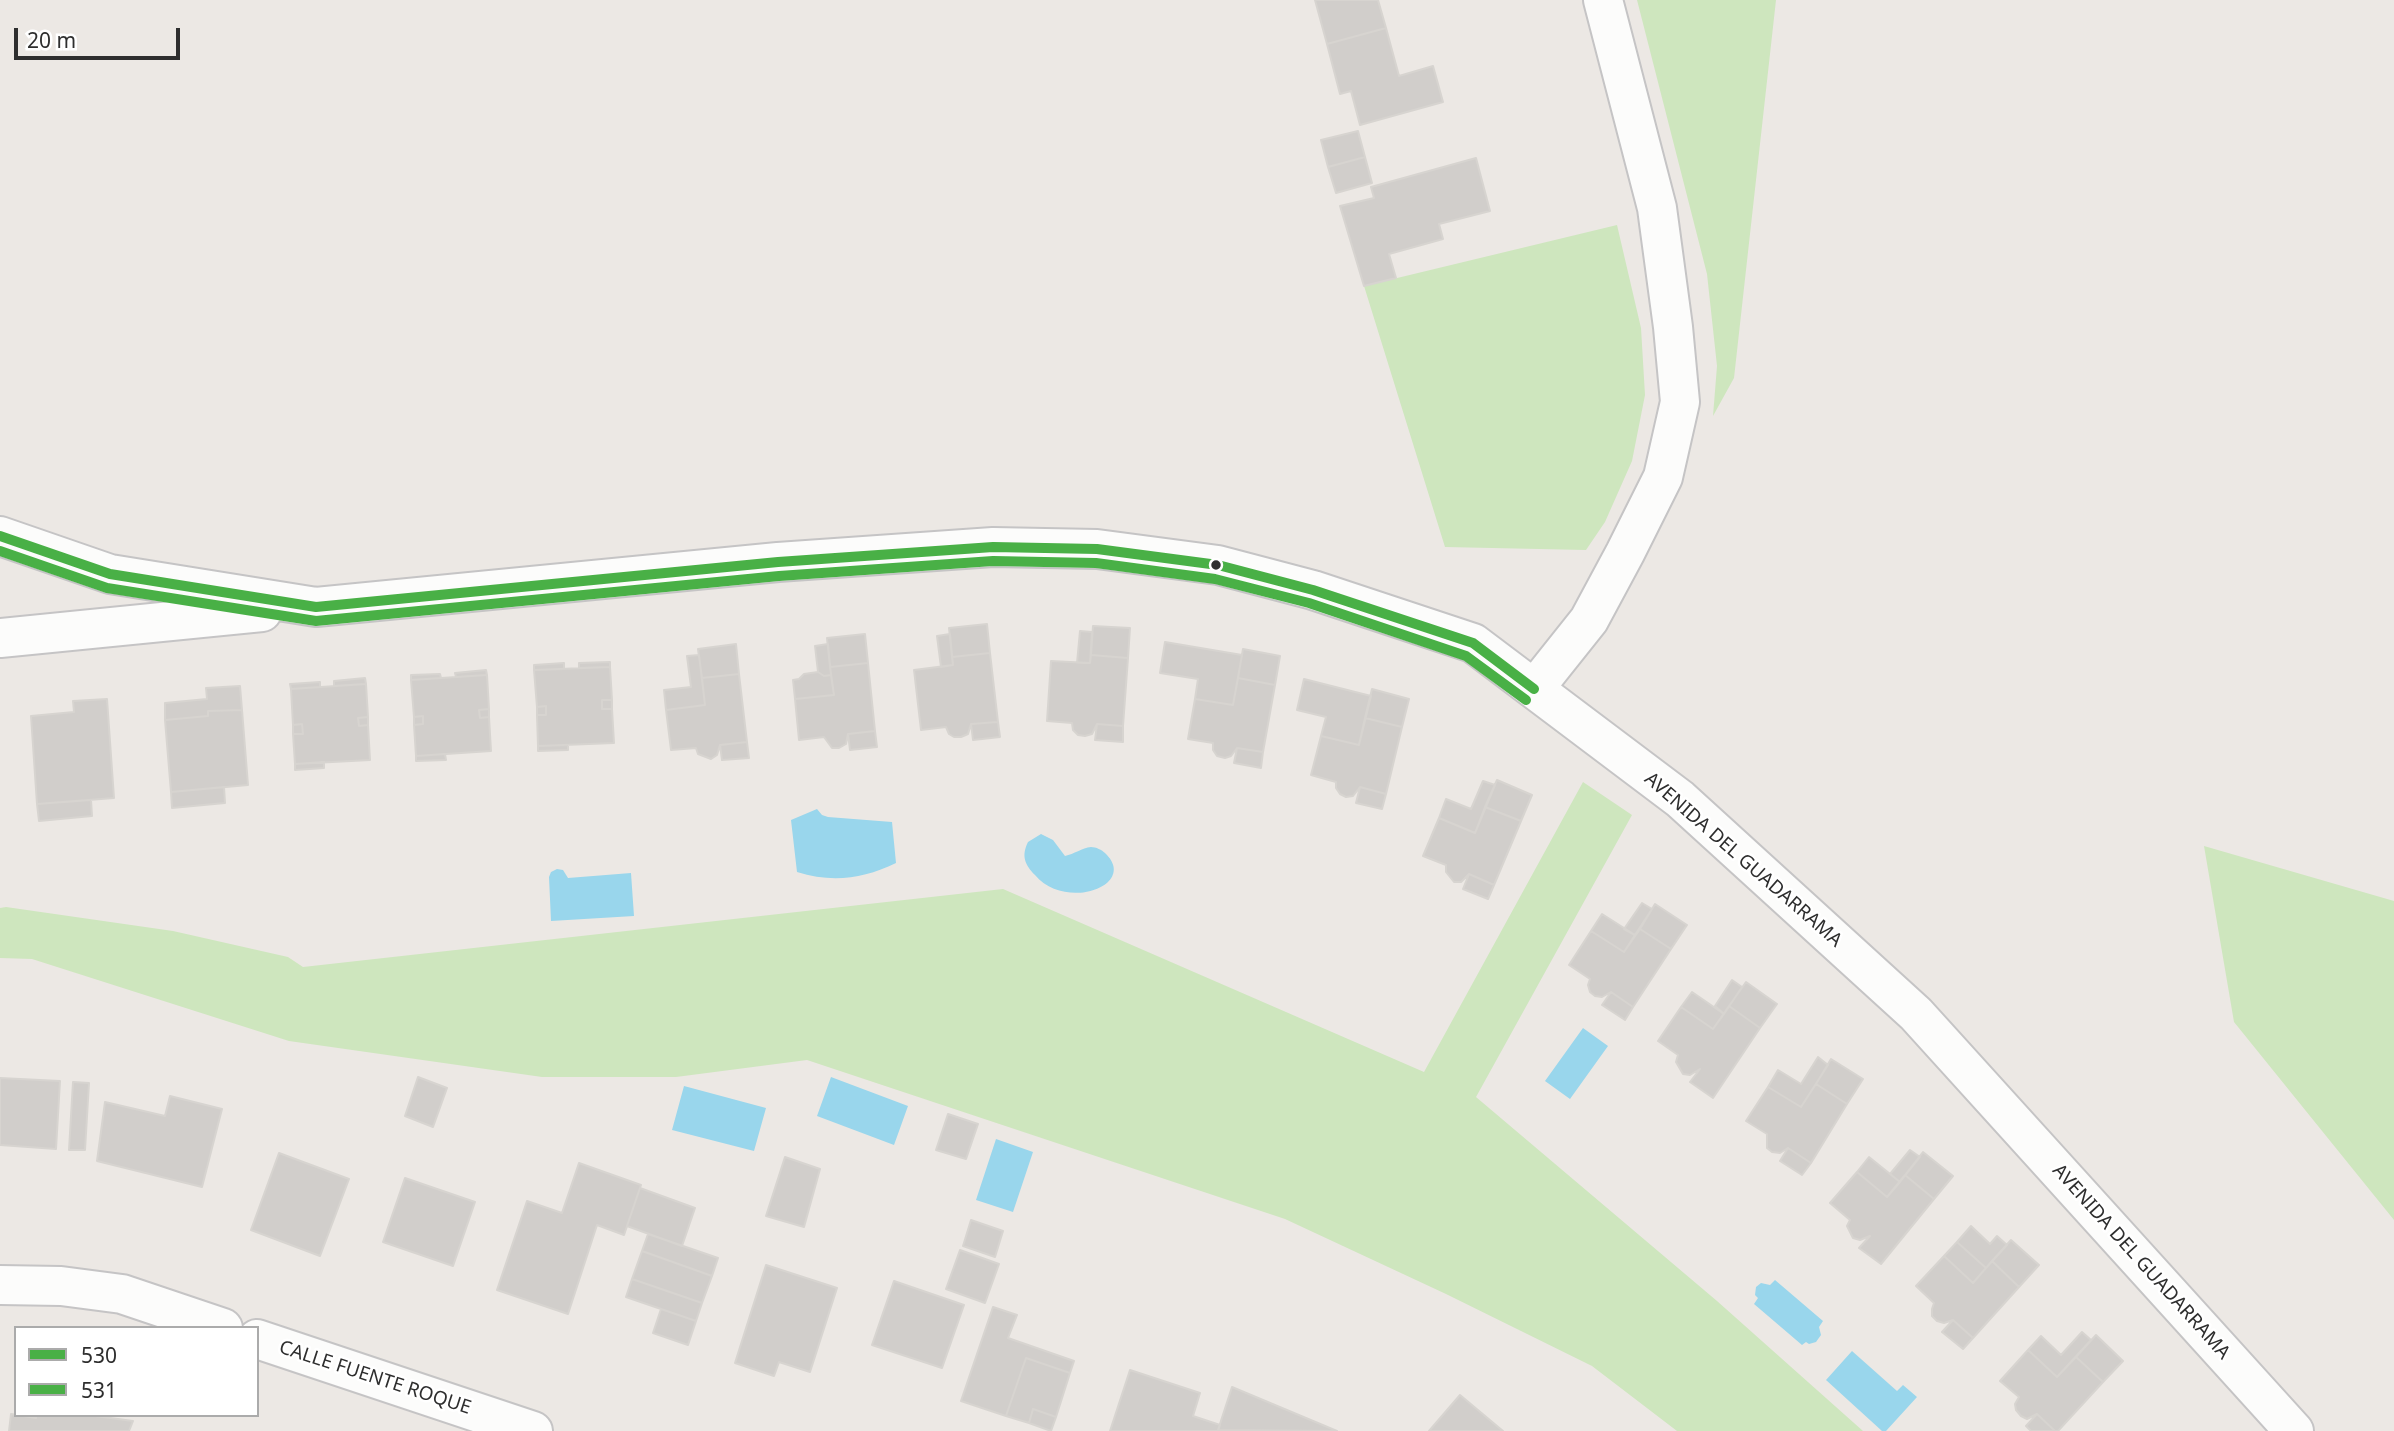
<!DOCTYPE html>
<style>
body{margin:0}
#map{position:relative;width:2394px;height:1431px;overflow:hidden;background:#ece8e4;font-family:"Noto Sans",sans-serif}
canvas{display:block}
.legend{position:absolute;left:14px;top:1326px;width:245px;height:91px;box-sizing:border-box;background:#fff;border:2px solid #ababab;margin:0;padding:9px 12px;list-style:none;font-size:21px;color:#2e2e2e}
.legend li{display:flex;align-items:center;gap:14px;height:35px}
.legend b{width:35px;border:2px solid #ababab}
.scale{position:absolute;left:14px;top:28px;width:166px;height:32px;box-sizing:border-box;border:4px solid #2e2e2e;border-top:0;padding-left:9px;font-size:21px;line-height:24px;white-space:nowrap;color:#2e2e2e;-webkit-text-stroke:5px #fff;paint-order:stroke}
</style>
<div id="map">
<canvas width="2394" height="1431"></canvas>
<ul class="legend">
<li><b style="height:9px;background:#49b046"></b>530</li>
<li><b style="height:9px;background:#49b046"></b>531</li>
</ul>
<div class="scale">20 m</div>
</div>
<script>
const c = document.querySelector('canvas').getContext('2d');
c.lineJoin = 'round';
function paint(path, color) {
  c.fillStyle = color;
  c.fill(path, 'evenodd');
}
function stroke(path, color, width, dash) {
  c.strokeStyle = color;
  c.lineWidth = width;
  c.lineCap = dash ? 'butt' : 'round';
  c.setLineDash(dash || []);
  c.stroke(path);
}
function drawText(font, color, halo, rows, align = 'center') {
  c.font = font + ' "Noto Sans",sans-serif';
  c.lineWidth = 5;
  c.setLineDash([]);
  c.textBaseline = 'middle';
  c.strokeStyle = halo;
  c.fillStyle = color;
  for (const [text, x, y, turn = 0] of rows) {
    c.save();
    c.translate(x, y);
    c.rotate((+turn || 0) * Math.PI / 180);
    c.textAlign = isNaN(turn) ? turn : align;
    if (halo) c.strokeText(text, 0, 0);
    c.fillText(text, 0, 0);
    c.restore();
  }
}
paint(new Path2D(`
 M1637 0H1776L1734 378 1713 416 1717 366 1707 274Z
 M1617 225 1641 328 1645 395 1632 461 1605 522 1586 550 1445 547 1364 286Z
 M1583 782 1632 815 1476 1097 1717 1301 1863 1431H1677L1592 1366 1446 1294 1285 1219 807 1060 676 1077H542L289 1041 32 959 0 958V908L6 907 173 931 288 957 303 967 1003 889 1424 1072Z
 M2204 846 2394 901V1220L2234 1022Z`), '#cee6be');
paint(new Path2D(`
 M817 809 822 815 828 817 892 822 896 863C863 879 832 883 797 872L791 820Z
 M1041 834 1053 840 1065 856C1074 854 1082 848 1091 847 1096 847 1102 850 1105 853 1139 885 1066 912 1035 875 1025 865 1021 856 1028 842Z
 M557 869 563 870 568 878 631 873 634 916 551 921 549 877 551 872Z
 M1583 1028 1608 1046 1570 1099 1545 1081Z
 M831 1077 908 1106 894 1145 817 1116Z
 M684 1086 766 1108 754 1151 672 1130Z
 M996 1139 1033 1152 1013 1212 976 1200Z
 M1775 1280 1823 1321 1819 1327 1821 1335 1816 1342 1809 1344 1806 1342 1802 1345 1754 1304 1758 1298 1755 1295 1756 1287 1761 1283 1770 1285Z
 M1852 1351 1897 1391 1903 1385 1917 1397 1886 1431H1882L1826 1380Z`), '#99d6ec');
const building = new Path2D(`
 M1315 0H1378L1386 28 1327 44Z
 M1386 28 1399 76 1433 66 1443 102 1360 125 1351 91 1340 94 1327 44Z
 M1358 131 1365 157 1328 167 1321 140Z
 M1365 157 1372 183 1336 193 1328 167Z
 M1476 158 1490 211 1439 224 1443 239 1389 254 1396 278 1364 286 1340 206 1374 198 1371 187Z
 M987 624 990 653 952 657 949 628Z
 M1093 626 1130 628 1128 658 1091 655Z
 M1080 631 1092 632 1090 663H1077Z
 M865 634 868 663 830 667 827 638Z
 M950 634 953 665 941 667 937 636Z
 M1165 642 1242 655 1233 705 1195 699 1198 679 1160 673Z
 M736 644 739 674 702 678 698 649Z
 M828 644 831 675 824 676 818 672 815 646Z
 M1243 649 1280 656 1275 685 1238 678Z
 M990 653 998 722 971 724 968 734 961 737H954L949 734 946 727 921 730 914 670 953 665 952 657Z
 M699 655 705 705 666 710 664 690 691 687 687 656Z
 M1091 655 1128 658 1123 726 1097 724 1092 734 1085 736 1078 735 1073 730 1072 723 1047 721 1051 661 1090 663Z
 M610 662V667L579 668V663Z
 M564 663V669L534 670V665Z
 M868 663 875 731 848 734 846 744 839 748H832L824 737 799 740 795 699 834 695 830 667Z
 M610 667 612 700H602V709H612L614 743 538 746 537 715H546V706L537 707 534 670Z
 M486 670 487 675 456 677 455 673Z
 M818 672 824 676 831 675 834 695 795 699 793 680 799 679 804 674Z
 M440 674 441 678 411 680V675Z
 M739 674 747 742 720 745 717 755 711 759 698 754 696 748 671 750 666 710 705 705 702 678Z
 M487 675 489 709 479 710 480 718 489 717 491 751 416 756 414 725 423 724V716L414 717 411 680Z
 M365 678 366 684 334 686V681Z
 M1238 678 1275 685 1263 752 1237 748 1231 756 1225 758 1217 756 1213 750V743L1188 739 1195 699 1233 705Z
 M1304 679 1371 696 1359 745 1321 736 1326 717 1297 710Z
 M320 682V687L291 689 290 684Z
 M366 684 368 717 358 718 359 726 368 725 370 760 295 764 293 734H303L302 724 293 725 291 689Z
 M240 686 242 710 208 711V716L165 720V703L207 699 206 688Z
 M1372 689 1409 699 1402 727 1365 718Z
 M107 699 114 798 37 804 31 716 74 712 73 701Z
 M602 700H612V709H602Z
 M546 706V715H537V707Z
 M489 709V717L480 718 479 710Z
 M242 710 248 785 171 792 165 720 208 716V711Z
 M423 716V724L414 725V717Z
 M368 717V725L359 726 358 718Z
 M1365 718 1402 727 1386 794 1360 787 1353 796 1346 797 1340 794 1336 788V782L1311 775 1321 736 1359 745Z
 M998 722 1000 737 973 740 971 724Z
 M302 724 303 734H293V725Z
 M1097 724 1123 726V742L1095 740Z
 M875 731 877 747 850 750 848 734Z
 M747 742 749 758 722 760 720 745Z
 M568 745V750L538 751V746Z
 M1237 748 1263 752 1261 768 1234 763Z
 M445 754 446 760 416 761V756Z
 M324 762V768L295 770V764Z
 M1497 780 1532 795 1521 821 1485 807Z
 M1483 781 1495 785 1475 833 1439 818 1446 799 1471 809Z
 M224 787 225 803 172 808 171 792Z
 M1360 787 1386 794 1382 809 1356 803Z
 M91 800 92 816 39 821 37 804Z
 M1485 807 1521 821 1494 885 1469 874 1461 882H1454L1446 872V865L1423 856 1439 818 1475 833Z
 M1469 874 1494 885 1488 899 1463 889Z
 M1642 903 1652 909 1635 935 1624 929Z
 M1655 904 1687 925 1671 949 1640 929Z
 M1602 914 1635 935 1624 952 1591 931Z
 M1640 929 1671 949 1633 1007 1611 992 1602 997 1595 996 1590 992 1588 985 1590 979 1569 965 1591 931 1624 952Z
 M1732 980 1742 987 1724 1014 1715 1006Z
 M1746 982 1777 1004 1760 1028 1729 1006Z
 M1611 992 1633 1007 1625 1020 1602 1005Z
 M1692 992 1724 1014 1713 1029 1681 1007Z
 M1729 1006 1760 1028 1713 1098 1690 1082 1700 1069 1690 1075 1683 1074 1676 1062 1678 1055 1658 1041 1681 1007 1713 1029Z
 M1818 1057 1828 1065 1801 1107 1768 1087 1778 1070 1801 1084Z
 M1831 1059 1863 1079 1847 1104 1816 1084Z
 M418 1077 447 1088 433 1127 405 1116Z
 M0 1078 60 1081 56 1149 0 1145Z
 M73 1082 89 1083 85 1150H69Z
 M1816 1084 1847 1104 1811 1163 1788 1148 1780 1153 1772 1152 1767 1148V1134L1746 1121 1768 1087 1801 1107Z
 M170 1096 222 1109 202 1187 97 1161 105 1102 165 1116Z
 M948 1114 978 1124 966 1159 936 1150Z
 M1788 1148 1811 1163 1802 1175 1780 1161Z
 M1910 1150 1920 1157 1900 1182 1890 1174Z
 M1923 1152 1953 1176 1934 1199 1905 1175Z
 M279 1153 349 1179 320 1256 251 1230Z
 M785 1157 820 1169 804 1227 766 1216Z
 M1869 1157 1900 1182 1887 1197 1857 1172Z
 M579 1163 641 1185 624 1235 597 1225 568 1314 497 1290 527 1201 562 1213Z
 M1857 1172 1887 1197 1905 1175 1934 1199 1881 1264 1859 1248 1870 1236 1860 1240 1853 1238 1847 1226 1850 1220 1830 1203Z
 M405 1178 475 1202 453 1266 383 1242Z
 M640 1188 695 1208 682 1246 627 1226Z
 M971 1220 1003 1231 995 1257 963 1246Z
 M1971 1226 1990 1244 1997 1236 2007 1245 1986 1268 1957 1242Z
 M648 1234 718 1258 712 1276 642 1251Z
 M2011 1240 2039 1265 2019 1287 1992 1261Z
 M1957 1242 1986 1268 1973 1283 1944 1256Z
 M960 1250 999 1264 985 1303 946 1289Z
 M642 1251 712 1276 702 1303 632 1279Z
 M1944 1256 1973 1283 1992 1261 2019 1287 1973 1338 1953 1320 1944 1323 1937 1321 1932 1316V1309L1934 1303 1916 1286Z
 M766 1265 837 1288 810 1372 779 1362 774 1376 735 1363Z
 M632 1279 702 1303 696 1321 626 1297Z
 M894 1281 964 1305 942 1368 872 1345Z
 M993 1307 1017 1315 1008 1338 1074 1361 1070 1373 1026 1358 1006 1416 961 1401Z
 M661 1309 696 1321 688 1345 653 1333Z
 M1953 1320 1973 1338 1963 1349 1942 1332Z
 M2082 1332 2091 1340 2057 1377 2028 1350 2041 1336 2061 1355Z
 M2096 1335 2123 1361 2103 1382 2076 1357Z
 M2028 1350 2057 1377 2076 1357 2103 1382 2058 1431H2055L2037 1414 2027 1419 2021 1416 2016 1410 2015 1404 2019 1397 2000 1381Z
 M1026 1358 1070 1373 1056 1417 1033 1409 1029 1423 1006 1416Z
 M1130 1370 1200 1393 1193 1416 1220 1425 1218 1431H1110Z
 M1232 1387 1337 1431 1218 1430Z
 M1460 1395 1503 1431H1429Z
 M1033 1409 1056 1417 1051 1431 1029 1423Z
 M11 1414 36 1418V1415H88L133 1421 129 1431H9Z
 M2037 1414 2055 1431H2031L2026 1426Z`);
paint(building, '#d1cecb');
stroke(building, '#d7d4d0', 2);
const street = new Path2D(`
 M0 536 110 574 316 607 778 562 993 547 1097 549 1218 565 1313 590 1473 643 1680 799 1916 1014 2294 1431
 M0 638 262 612
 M1534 689 1589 620 1625 553 1663 477 1680 402 1673 327 1657 208 1603 0
 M0 1285 61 1286 122 1294 223 1328
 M257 1339 533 1431`);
stroke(street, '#c5c4c5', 42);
stroke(street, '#fcfcfb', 38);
stroke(new Path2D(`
 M0 536 110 574 316 607 778 562 993 547 1097 549 1218 565 1313 590 1473 643 1534 689`), '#49b046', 10);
stroke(new Path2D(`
 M0 551 107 588 316 621 779 576 993 561 1096 563 1215 579 1309 603 1466 656 1526 700`), '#49b046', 10);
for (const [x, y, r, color] of [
 [1216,565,6,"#2e2e2e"]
]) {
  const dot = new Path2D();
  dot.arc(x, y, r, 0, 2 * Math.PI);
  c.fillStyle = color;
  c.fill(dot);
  stroke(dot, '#fff', 2.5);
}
drawText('19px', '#2e2e2e', '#fff', [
 ["AVENIDA DEL GUADARRAMA",1743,860,41],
 ["AVENIDA DEL GUADARRAMA",2141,1262,48],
 ["CALLE FUENTE ROQUE",375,1378,18]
]);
</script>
